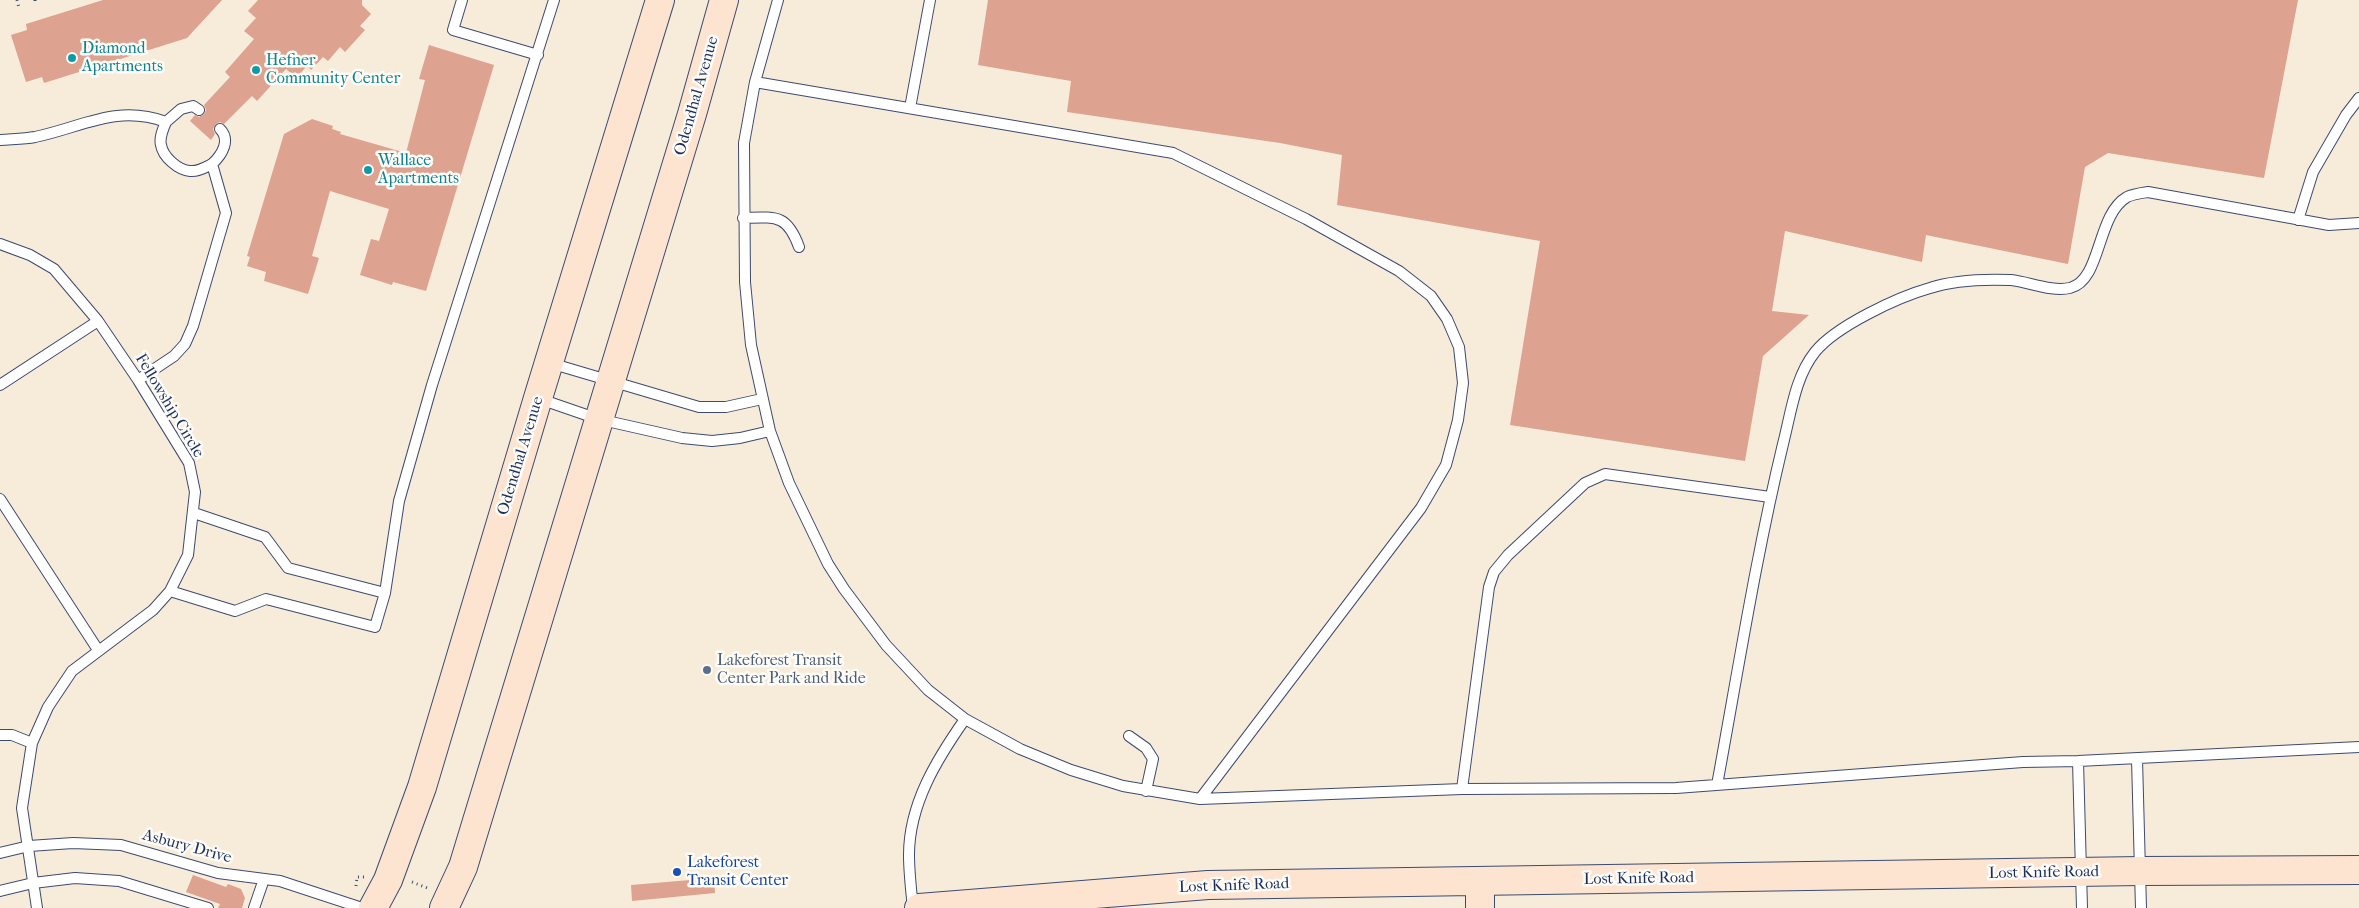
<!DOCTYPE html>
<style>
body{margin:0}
canvas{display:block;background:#f7ebd9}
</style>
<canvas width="2359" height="908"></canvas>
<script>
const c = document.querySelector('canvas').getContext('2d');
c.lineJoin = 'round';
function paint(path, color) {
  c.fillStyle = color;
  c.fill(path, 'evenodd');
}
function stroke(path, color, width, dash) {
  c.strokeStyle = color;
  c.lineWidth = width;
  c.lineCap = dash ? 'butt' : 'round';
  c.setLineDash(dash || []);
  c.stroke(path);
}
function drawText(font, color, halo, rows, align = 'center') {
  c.font = font + ' "IM FELL French Canon",serif';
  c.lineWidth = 5;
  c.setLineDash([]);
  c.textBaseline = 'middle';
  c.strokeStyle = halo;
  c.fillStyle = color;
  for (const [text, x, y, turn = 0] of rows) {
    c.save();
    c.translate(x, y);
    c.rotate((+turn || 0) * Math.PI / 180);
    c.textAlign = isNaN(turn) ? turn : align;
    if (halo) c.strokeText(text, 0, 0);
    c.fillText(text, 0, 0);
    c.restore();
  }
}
paint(new Path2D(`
 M103 0H222L187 38 44 83 42 77 26 82 11 35 27 30 26 24Z
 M258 0H362V5L371 14 360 26 365 30 345 52 340 47 328 61 323 57 311 70 307 66 296 78 286 69 257 101 252 96 224 124 220 122 216 124 213 129 215 134 211 140 190 121 195 115 199 117 204 114 206 110 204 105 230 77 225 72 254 39 244 31 256 18 248 11Z
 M988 0H2298L2264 178 2108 153 2085 167 2068 264 1926 235 1922 262 1785 231 1772 311 1809 315 1763 356 1745 461 1510 425 1540 241 1337 205 1342 155 1280 143 1067 112 1071 81 978 65Z
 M429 45 494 65 426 291 393 282 392 285 360 275 371 239 379 241 389 209 330 191 312 256 319 258 308 294 264 281 266 272 247 266 250 257 247 256 284 134 312 119 333 126 332 129 341 132 340 134 406 153 425 80 419 79Z
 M193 875 226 887 228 884 241 889 245 898 242 908H218L220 904 186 892Z
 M714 878 715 893 632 901 631 885Z`), '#dda290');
const lane = new Path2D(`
 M462 0 453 30 538 55
 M778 0 755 82 744 143 745 282 751 345 770 431 789 483 828 564 844 589 886 645 928 690 965 719 1020 749 1071 770 1123 786 1200 799 1462 789 1676 788 2023 762 2078 761 2359 747
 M755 82 1173 153 1306 219 1399 271 1431 296 1447 319 1459 347 1463 383 1458 420 1446 465 1421 508 1200 799
 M910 108 930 0
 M166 122 181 109 193 106 199 110
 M0 140C11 139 24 139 35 137 83 127 116 104 166 122 163 129 159 138 161 145 163 157 178 170 190 171 198 172 206 167 212 164L226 213 193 326 185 344 174 356 138 380
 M212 164C222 155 231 140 220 129
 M743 218C776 217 787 214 799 247
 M2298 220 2313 172 2346 115 2359 98
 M0 244 30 255 54 269 98 321 138 380 189 463 195 492 188 555 170 591 153 610 72 671 48 707 32 743 22 808 37 908
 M550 363 699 407H726L762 399
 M0 385 98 321
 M540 399 598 419 682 438 712 441 740 438 770 431
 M0 499 98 650
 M194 513 265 537 288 568 385 593
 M170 591 235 611 266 599 375 627 385 593 399 501 432 385 554 0
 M0 735H12L32 743
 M1129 736 1146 748 1153 759 1146 791
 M2137 759 2141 908
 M2078 761 2082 908
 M1717 785C1738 671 1756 556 1783 444 1791 413 1795 377 1815 352 1836 326 1898 297 1930 288 1954 280 1986 279 2011 280 2029 282 2052 292 2070 288 2102 280 2096 215 2127 197 2133 194 2141 193 2148 192L2329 225 2359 223
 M1462 789 1489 587 1494 572 1508 555 1585 483 1605 474 1770 497
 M0 853 29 846 73 843 121 845 218 873 280 881 362 908
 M0 891 33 883 75 878 119 881 208 908
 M254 908 264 879
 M913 908C911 890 909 872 909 855 909 804 937 759 965 719`);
const secondary = new Path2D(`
 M373 908 388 880 422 787 538 398 660 0
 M444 908 463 867 692 114 724 0
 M919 908 1208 885 2141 871 2359 870
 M1480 908V882`);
stroke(lane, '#3c4b70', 12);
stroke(secondary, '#3c4b70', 30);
stroke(new Path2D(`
 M17 0 19 8
 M35 0V2
 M412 882 430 889
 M356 886 357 877H364`), '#3c4b70', 3, [1, 4]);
stroke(lane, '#fff', 10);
stroke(secondary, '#fde4d0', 28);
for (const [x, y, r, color] of [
 [72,58,5,"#0f9aa8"],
 [256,70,5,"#0f9aa8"],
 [368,170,5,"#0f9aa8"],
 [707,670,5,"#5c6f8a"],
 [677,872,5,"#1a4fb4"]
]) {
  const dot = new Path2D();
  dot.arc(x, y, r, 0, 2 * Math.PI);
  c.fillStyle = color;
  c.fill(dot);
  stroke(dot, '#fdfcf7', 2);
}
drawText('16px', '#0d838f', '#fdfcf7', [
 ["Diamond",82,49],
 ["Apartments",82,67],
 ["Hefner",266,61],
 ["Community Center",266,79],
 ["Wallace",378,161],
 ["Apartments",378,179]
], 'left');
drawText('16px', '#1b2f5e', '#fdfcf7', [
 ["Odendhal Avenue",697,96,-74],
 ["Fellowship Circle",169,406,59],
 ["Odendhal Avenue",521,456,-73],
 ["Asbury Drive",187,847,15],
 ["Lost Knife Road",2044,873,-1],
 ["Lost Knife Road",1639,879,-1],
 ["Lost Knife Road",1234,886,-2]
]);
drawText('16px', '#4e5e75', '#fdfcf7', [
 ["Lakeforest Transit",717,661],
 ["Center Park and Ride",717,679]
], 'left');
drawText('16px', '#164399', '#fdfcf7', [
 ["Lakeforest",687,863],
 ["Transit Center",687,881]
], 'left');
</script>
